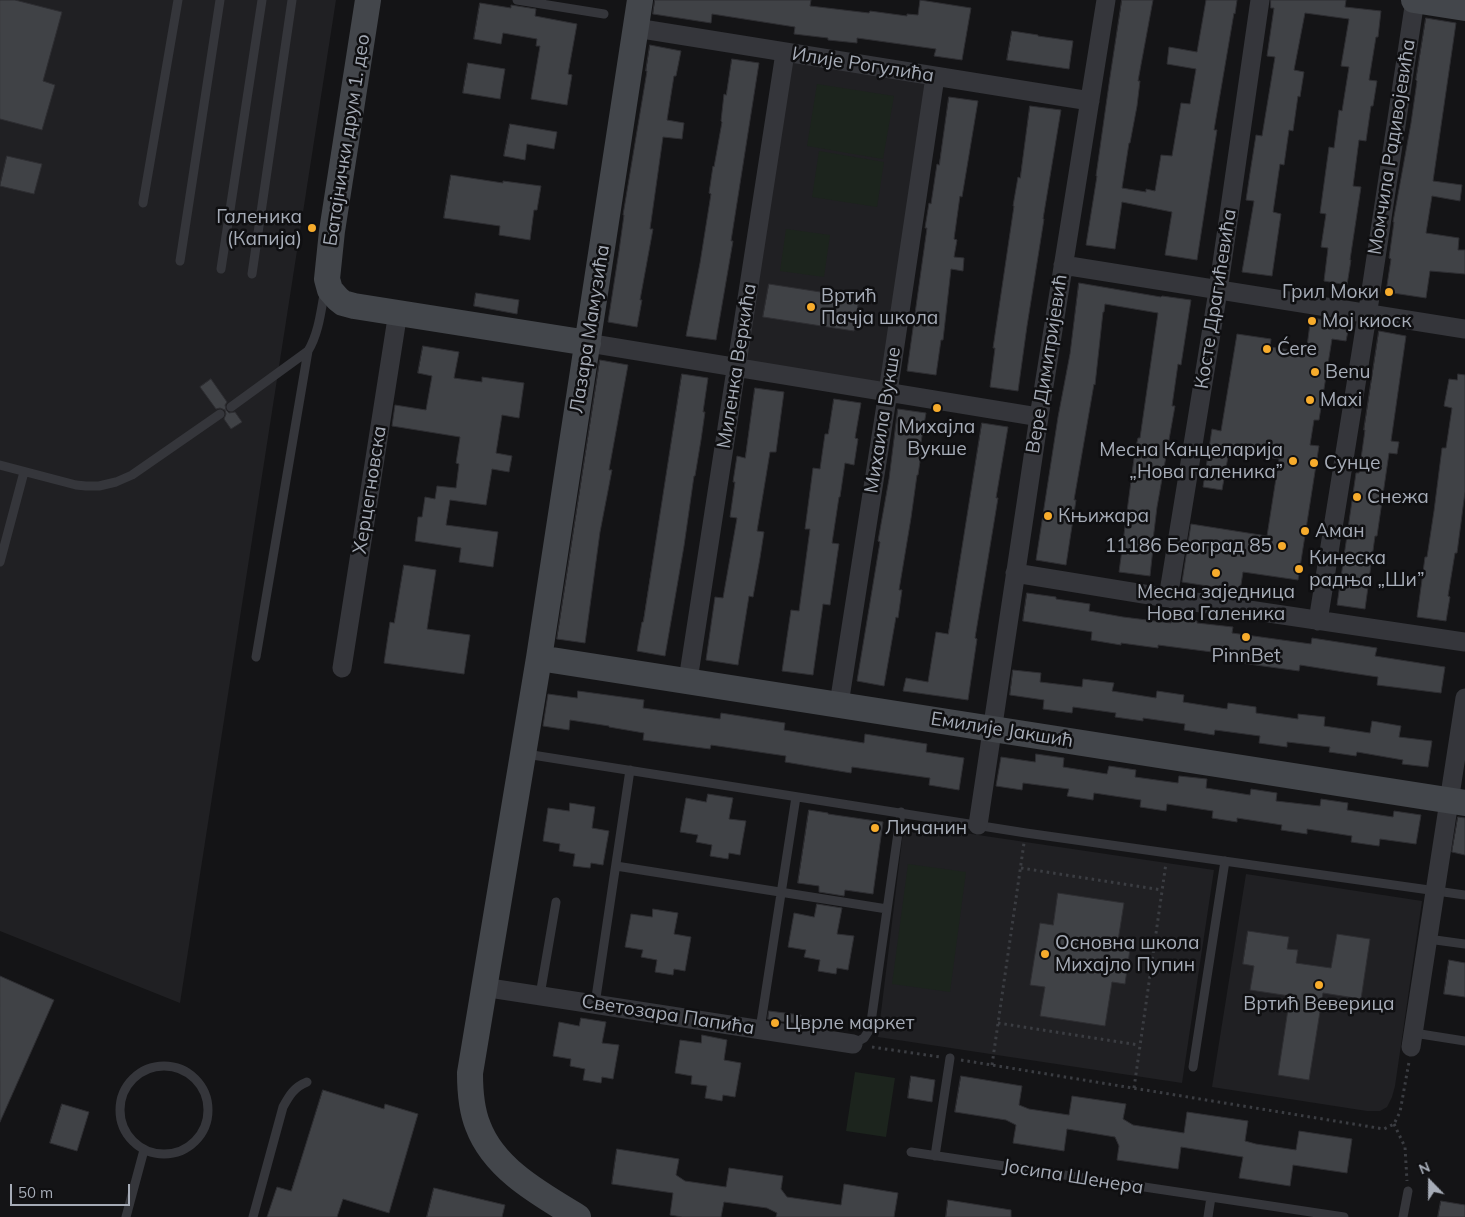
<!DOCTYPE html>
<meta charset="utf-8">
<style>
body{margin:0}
#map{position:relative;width:1465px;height:1217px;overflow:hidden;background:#141416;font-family:Mulish,sans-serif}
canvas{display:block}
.north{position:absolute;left:1405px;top:1157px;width:50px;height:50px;-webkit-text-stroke:4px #0f0f11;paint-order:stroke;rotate:338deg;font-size:14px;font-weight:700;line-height:20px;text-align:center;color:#a6acb7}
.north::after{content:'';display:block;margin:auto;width:18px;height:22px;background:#a6acb7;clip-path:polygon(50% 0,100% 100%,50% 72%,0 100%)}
.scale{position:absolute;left:10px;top:1184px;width:120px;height:22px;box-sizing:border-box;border:2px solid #a6acb7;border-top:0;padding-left:6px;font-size:15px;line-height:18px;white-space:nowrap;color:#a6acb7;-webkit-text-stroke:4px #0f0f11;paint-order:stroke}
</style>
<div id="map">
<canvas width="1465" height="1217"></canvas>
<div class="north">N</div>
<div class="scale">50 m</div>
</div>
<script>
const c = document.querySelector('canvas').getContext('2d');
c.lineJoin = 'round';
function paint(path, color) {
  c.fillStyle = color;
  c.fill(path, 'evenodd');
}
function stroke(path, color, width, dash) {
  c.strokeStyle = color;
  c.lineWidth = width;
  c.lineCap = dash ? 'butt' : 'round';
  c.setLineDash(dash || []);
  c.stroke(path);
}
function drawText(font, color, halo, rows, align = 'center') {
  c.font = font + ' Mulish,sans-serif';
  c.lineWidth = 5;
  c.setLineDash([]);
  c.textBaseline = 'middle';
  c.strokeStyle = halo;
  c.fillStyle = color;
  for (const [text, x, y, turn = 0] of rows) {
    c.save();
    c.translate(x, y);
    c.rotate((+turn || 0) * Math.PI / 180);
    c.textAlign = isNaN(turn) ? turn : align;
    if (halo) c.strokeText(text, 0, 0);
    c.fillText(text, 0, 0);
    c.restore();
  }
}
paint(new Path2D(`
 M0 0H336L180 1003 0 931Z
 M785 53 935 77 888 392 737 368Z
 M904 824 1214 870 1182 1083 878 1037Z
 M1246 874 1422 901 1395 1086 1392 1097 1387 1107 1380 1111H1367L1212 1087Z`), '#202023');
paint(new Path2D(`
 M817 84 894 96 883 159 807 146Z
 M819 151 884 162 877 207 812 197Z
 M786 229 830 235 824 277 780 271Z
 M908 864 966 872 950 992 892 984Z
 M855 1072 895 1078 886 1137 846 1131Z`), '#1c241d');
const building = new Path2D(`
 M0 0H15L62 12 43 81 55 85 42 130 0 119Z
 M655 0H811L810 6 869 13 870 11 907 16V14L918 15 920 0 971 8 962 60 934 56 936 49 857 38V43L828 40V38L794 34 795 27 744 19 712 14 711 23 653 14Z
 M1122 0H1153L1138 81H1140L1137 106 1130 143H1129L1122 188 1146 192V189L1155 191 1161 155 1172 156 1181 103 1190 104 1196 69 1167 64 1169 47 1197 52 1206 0H1237L1235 14 1234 13 1214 130H1217L1197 260 1165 255 1172 212 1122 202 1115 249 1086 245 1097 176H1096L1110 77Z
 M1271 0H1346L1345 7 1381 11 1378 37H1376L1369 80 1377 81 1373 106H1371L1366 141 1359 140 1353 186 1361 187 1350 260H1351L1347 285 1324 281 1328 248 1321 247 1326 214 1320 213 1329 147 1334 148 1339 110 1342 111 1349 67 1341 66 1349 19 1305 13 1294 70 1304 72 1300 97 1298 96 1293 131 1289 130 1284 165 1280 164 1273 212 1281 214 1272 276 1242 272 1254 201 1246 200 1250 173 1256 135 1262 136 1275 57 1267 56 1274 8H1271Z
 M480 3 511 8V5L536 9 535 16 577 24 568 74 572 75 567 105 531 99 540 46H536L537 39 503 33 501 44 474 39Z
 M1426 18 1456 23 1433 181 1462 185 1460 201 1432 196 1426 233 1459 238 1458 250H1465V274L1430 271 1426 298 1386 292 1391 259 1389 258 1394 222H1393L1411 123 1417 81 1416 80Z
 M1012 31 1038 35V36L1073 41 1069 69 1007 60Z
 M650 45 681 51 676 76H674L667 120 684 123 682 139 663 137 650 229H653L640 300H642L637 327 608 322 619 251 624 215H623L647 71H646Z
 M732 59 759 63 731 241H733L716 340 686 336 700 263 711 194 709 193 713 166 714 167 722 122 721 121 724 94 726 95Z
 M468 63 505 69 500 99 463 93Z
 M949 97 978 101 962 197 960 196 954 239 957 240 954 257 964 258 963 271 951 269 943 340H941L936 375 907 371 927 228H925L929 203 931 204 937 164 939 165Z
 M1030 106 1061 110 1043 219H1044L1027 326 1018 391 990 387 995 348H993L1014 206H1013L1018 177 1020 178Z
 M510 124 557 132 554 149 527 144 525 160 504 156Z
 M7 156 42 164 34 194 0 186Z
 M451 175 503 183V181L541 186 537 210H534L530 240 499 235 500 226 444 218Z
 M1079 283 1161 297 1162 296 1191 300 1181 365 1178 364 1172 406H1175L1157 507 1152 548H1153L1150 576 1119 572 1135 451 1138 438H1140L1158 313 1105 304 1104 312H1103L1095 385 1094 384 1074 500H1076L1066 565 1036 560 1058 417 1070 354Z
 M769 284 859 298 854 331 763 317Z
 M476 293 519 300 517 314 474 306Z
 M1311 318 1342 322 1348 331 1346 341 1332 339 1319 420H1314L1310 445 1319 446 1298 580 1243 572 1240 591 1182 582 1191 524 1267 536 1279 459 1229 451 1222 490 1203 487 1212 429 1221 431 1237 334 1271 339 1270 347 1306 352Z
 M1379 331 1406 336 1391 441 1399 442 1397 454 1389 453 1377 536H1375L1365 609 1337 605 1356 473H1359L1365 430H1364Z
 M423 346 459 352 454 378 482 382V377L524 383 519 418 502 415 496 453 512 456 509 472 492 469 486 505 450 500 446 525 498 532 493 567 459 562 461 548 415 541 418 517H422L425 497 435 499 437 486 456 488 459 464 456 463 460 437 392 426 395 405 426 410 432 376 418 373Z
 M600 360 628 365 609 470H612L600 532 585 643 557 639Z
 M682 374 708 378 703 412H705L701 440 695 476H694L684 546 665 656 637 651 642 622H643Z
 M1458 374 1465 375V492L1457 553H1455L1448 596 1450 597 1446 621 1417 617 1425 557H1427L1434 511 1442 448H1446L1452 408 1444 406 1449 379 1457 380Z
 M211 379 227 402 225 405 226 410 229 413 235 412 242 422 231 429 224 419 226 414 225 410 220 408 216 409 200 387Z
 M755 388 784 392 776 452H770L757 531 764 532 760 558 753 597 749 596 738 665 706 660 715 597 723 598 737 518 730 517 735 482H733L737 456 745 458Z
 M834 399 861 403 855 438 858 439 854 465 845 463 840 497H839L832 543 839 544 830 605 823 604 813 675 782 671 791 610 799 611 810 529H805L813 468 820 469 825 434H828Z
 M898 409 926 413 920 448H922L918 475H917L911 518 899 590H902L898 618 896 617 884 686 857 681 880 542 878 541 889 479Z
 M982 423 1008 427 996 498H998L975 638 977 639 968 700 903 691 906 678 928 682 936 632 948 634Z
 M404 565 436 570 427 629 470 635 464 674 384 663 390 622 394 623Z
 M1027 593 1056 597V599L1090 604 1089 611 1123 617 1171 623 1172 617 1197 621V623L1233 627 1232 633 1311 644 1312 638 1377 648 1375 656 1445 667 1441 693 1377 685 1378 677 1344 672 1300 665 1299 671 1234 662 1235 655 1158 645V648L1121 643V645L1091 640 1092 632 1023 621Z
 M1013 670 1041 673 1040 682 1082 687 1083 679 1114 683 1112 691 1156 698 1157 691 1184 695 1183 702 1227 709 1228 703 1256 707V713L1298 719V714L1325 717 1324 726 1370 733 1372 721 1401 726 1399 737 1432 741 1428 767 1402 764 1403 760 1357 752 1356 756 1329 752 1330 747 1287 742V747L1259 743 1260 736 1215 730 1214 735 1184 730 1185 724 1143 718V721L1115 717 1116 713 1073 707 1072 713 1043 709 1044 700 1010 695Z
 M578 691 644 700 643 708 720 719 721 713 785 723 784 730 864 743 865 734 927 744 926 752 964 758 959 790 929 785 930 778 852 767 851 773 785 762 786 756 711 745 710 749 643 740 644 733 609 727V726L570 720 569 730 543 726 548 694 577 698Z
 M1036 754 1064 758 1063 767 1107 774 1109 766 1136 770 1135 777 1178 783 1179 776 1207 779 1206 788 1250 795 1251 789 1277 793 1276 801 1320 806 1321 799 1348 803 1347 810 1393 817 1394 811 1421 815 1416 844 1380 839 1379 846 1351 842 1352 836 1307 829V834L1281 830 1282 825 1237 818V822L1212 818 1213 811 1167 804 1166 811 1140 807 1141 800 1094 793 1093 800 1067 796 1069 789 1023 783 1022 790 996 786 1001 757 1035 762Z
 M708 794 733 798 729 819 746 821 740 855 729 853 728 859 710 856 712 845 696 842 698 835 680 832 686 798 706 802Z
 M570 803 595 807 592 828 609 831 603 865 591 863 590 868 573 866 575 854 559 851 560 844 543 841 548 808 569 811Z
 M809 810 828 813V814L883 822 873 894 845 890 844 896 819 892V886L798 883Z
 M1458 817 1465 818V855L1452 852Z
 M1058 893 1124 903 1117 947 1130 949 1125 984 1112 982 1105 1026 1040 1016 1045 987 1030 985 1040 923 1053 925Z
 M817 904 842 908 837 934 854 936 848 970 837 968 836 974 818 971 820 960 804 957 806 950 788 947 794 913 814 917Z
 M653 909 678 913 674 934 691 937 685 971 674 969 673 975 655 972 657 960 641 957 643 950 625 947 631 914 652 917Z
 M1248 931 1289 937 1287 949 1298 950 1296 963 1331 968 1337 934 1370 939 1361 999 1323 993 1309 1080 1278 1075 1290 996 1250 990 1254 966 1243 964Z
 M1449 960 1465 963V997L1444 994Z
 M0 976 54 1000 0 1122Z
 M769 1011 801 1015 799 1024 768 1019Z
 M581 1018 606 1022 602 1043 619 1045 613 1079 602 1077 601 1083 583 1080 585 1069 570 1066 571 1059 553 1056 559 1022 579 1026Z
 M702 1035 727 1040 724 1060 741 1063 735 1097 723 1095 722 1101 705 1098 707 1086 691 1084 692 1076 675 1073 680 1040 701 1043Z
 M911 1076 935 1080 932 1102 908 1098Z
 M961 1076 1022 1086 1019 1105 1029 1109 1069 1115 1072 1096 1126 1104 1123 1119 1133 1125 1184 1133 1187 1112 1248 1121 1245 1141 1256 1144 1296 1150 1299 1131 1352 1139 1347 1173 1293 1165 1290 1186 1239 1178 1243 1157 1181 1147 1178 1169 1117 1160 1119 1146 1115 1137 1067 1129 1064 1151 1013 1143 1016 1125 1006 1120 955 1112Z
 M323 1090 384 1109 385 1104 418 1114 389 1213 343 1199 337 1217H267L277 1187 291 1191Z
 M62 1104 89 1112 77 1151 50 1143Z
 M617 1149 679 1159 676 1175 685 1181 726 1187 729 1168 783 1176 781 1189 787 1197 841 1205 844 1184 898 1193 894 1217H776L777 1213 767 1208 724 1202 721 1217H682L670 1215 673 1193 612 1184Z
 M434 1188 505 1205 502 1217H427Z
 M948 1200 1011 1210V1217H946Z
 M1441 1201 1465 1205V1217H1438Z`);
paint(building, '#404246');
stroke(building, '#2e2e32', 1);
stroke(new Path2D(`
 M1021 868 1162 890
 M998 1023 1139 1045
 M872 1047 940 1057
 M961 1060 1384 1129 1394 1124 1400 1112 1409 1062
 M992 1065 1024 843
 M1134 1088 1166 863
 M1394 1124 1405 1147 1407 1181`), '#3b3d42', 3, [2.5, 4]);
stroke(new Path2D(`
 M517 0 604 14
 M143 203 178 0
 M180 261 220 0
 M221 269 262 0
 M252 274 292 0
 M231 407 308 351C319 333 321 310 325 289
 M0 465 76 485 86 486H99L116 482 132 475 220 414
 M0 562 24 472
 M256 657 308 351
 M526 754 1026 833 1465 895
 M616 866 887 909
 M1428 939 1465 944
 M540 995 556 902
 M595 1004 630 770
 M760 1029 796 797
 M1414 1033 1465 1041
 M853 1044 864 1038 870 1029 901 812
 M120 1110a44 44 0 1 1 88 0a44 44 0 1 1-88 0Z
 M1193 1067 1225 861
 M911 1152 1344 1217
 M935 1156 950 1058
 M126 1217 144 1150
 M253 1217 283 1107C289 1096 294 1087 307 1082
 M1208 1217 1211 1197
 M1403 1217 1408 1191`), '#35363b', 9);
stroke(new Path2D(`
 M636 28 1090 101
 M1063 265 1465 329
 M588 343 1039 417
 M1015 573 1168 598 1465 642
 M1168 598 1218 291 1260 0
 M1318 621 1370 297 1415 0
 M342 668 398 312
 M688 680 785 53
 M839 704 888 392 935 77
 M978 825 1039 417 1106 0
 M483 987 853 1044
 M1411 1047 1465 698`), '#35363b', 19);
stroke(new Path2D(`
 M368 0 332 231 327 279 330 290 338 299 343 303 354 306 588 343
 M1414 0 1465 8
 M539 658 1465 803
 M578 1217C540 1194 494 1169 478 1126 471 1109 470 1090 470 1073L539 658 640 0`), '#43464b', 26);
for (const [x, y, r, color] of [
 [312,228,5,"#f7ac2c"],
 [1389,292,5,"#f7ac2c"],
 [811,307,5,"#f7ac2c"],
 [1312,321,5,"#f7ac2c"],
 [1267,349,5,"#f7ac2c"],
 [1315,372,5,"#f7ac2c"],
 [1310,400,5,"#f7ac2c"],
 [937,408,5,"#f7ac2c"],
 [1293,461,5,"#f7ac2c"],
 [1314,463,5,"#f7ac2c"],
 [1357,497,5,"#f7ac2c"],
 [1048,516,5,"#f7ac2c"],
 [1305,531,5,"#f7ac2c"],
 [1282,546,5,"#f7ac2c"],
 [1299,569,5,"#f7ac2c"],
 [1216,573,5,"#f7ac2c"],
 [1246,637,5,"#f7ac2c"],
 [875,828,5,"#f7ac2c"],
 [1045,954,5,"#f7ac2c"],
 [1319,985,5,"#f7ac2c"],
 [775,1023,5,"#f7ac2c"]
]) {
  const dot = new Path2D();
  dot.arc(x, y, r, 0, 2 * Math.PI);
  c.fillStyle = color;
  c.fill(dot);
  stroke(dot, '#0f0f11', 2);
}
drawText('19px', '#a6acb7', '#0f0f11', [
 ["Илије Рогулића",863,65,9],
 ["Батајнички друм 1. део",347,140,-81],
 ["Момчила Радивојевића",1392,147,-81],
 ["Косте Драгићевића",1216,299,-81],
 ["Лазара Мамузића",590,329,-81],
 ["Вере Димитријевић",1047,364,-81],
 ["Миленка Веркића",737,366,-81],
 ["Михаила Вукше",883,420,-81],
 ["Херцегновска",370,490,-81],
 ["Емилије Јакшић",1002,730,9],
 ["Светозара Папића",668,1015,9],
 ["Јосипа Шенера",1073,1177,9]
]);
drawText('19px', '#a6acb7', '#0f0f11', [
 ["Галеника",302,217,"right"],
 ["(Капија)",302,239,"right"],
 ["Грил Моки",1379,292,"right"],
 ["Вртић",821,296],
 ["Пачја школа",821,318],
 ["Мој киоск",1322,321],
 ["Ćere",1277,349],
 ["Benu",1325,372],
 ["Maxi",1320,400],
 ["Михајла",937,427,"center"],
 ["Вукше",937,449,"center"],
 ["Месна Канцеларија",1283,450,"right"],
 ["„Нова галеника”",1283,472,"right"],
 ["Сунце",1324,463],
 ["Снежа",1367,497],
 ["Књижара",1058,516],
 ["Аман",1315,531],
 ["11186 Београд 85",1272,546,"right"],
 ["Кинеска",1309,558],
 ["радња „Ши”",1309,580],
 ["Месна заједница",1216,592,"center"],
 ["Нова Галеника",1216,614,"center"],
 ["PinnBet",1246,656,"center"],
 ["Личанин",885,828],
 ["Основна школа",1055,943],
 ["Михајло Пупин",1055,965],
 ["Вртић Веверица",1319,1004,"center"],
 ["Цврле маркет",785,1023]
], 'left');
</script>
